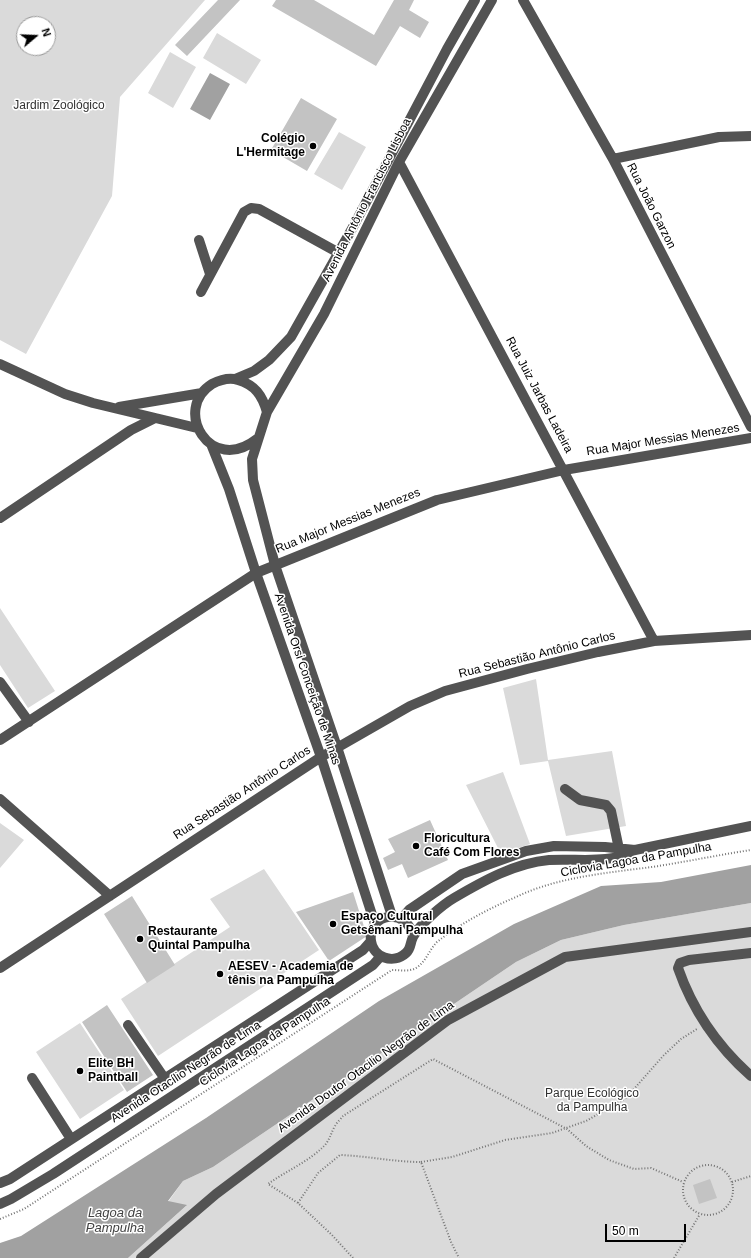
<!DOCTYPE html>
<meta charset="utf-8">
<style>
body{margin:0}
#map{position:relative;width:751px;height:1258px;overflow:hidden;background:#fff;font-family:Helvetica,sans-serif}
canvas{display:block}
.north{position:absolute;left:16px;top:16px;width:40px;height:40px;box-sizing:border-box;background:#fff;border:1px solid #999;border-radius:50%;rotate:71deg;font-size:11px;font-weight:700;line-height:16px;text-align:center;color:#000}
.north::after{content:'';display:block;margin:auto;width:14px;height:18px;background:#000;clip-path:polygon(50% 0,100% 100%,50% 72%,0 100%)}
.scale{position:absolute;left:605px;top:1224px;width:81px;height:18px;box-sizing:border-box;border:2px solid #000;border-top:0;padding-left:5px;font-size:12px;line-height:14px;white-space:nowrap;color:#000;-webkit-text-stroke:3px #fff;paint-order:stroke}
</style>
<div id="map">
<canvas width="751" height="1258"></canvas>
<div class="north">N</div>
<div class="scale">50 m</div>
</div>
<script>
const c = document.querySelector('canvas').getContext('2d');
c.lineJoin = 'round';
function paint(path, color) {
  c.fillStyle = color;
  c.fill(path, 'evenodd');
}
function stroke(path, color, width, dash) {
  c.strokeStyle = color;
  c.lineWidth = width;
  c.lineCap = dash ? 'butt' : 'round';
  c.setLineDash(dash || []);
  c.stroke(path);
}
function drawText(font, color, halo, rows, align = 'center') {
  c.font = font + ' Helvetica,sans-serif';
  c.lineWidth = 3;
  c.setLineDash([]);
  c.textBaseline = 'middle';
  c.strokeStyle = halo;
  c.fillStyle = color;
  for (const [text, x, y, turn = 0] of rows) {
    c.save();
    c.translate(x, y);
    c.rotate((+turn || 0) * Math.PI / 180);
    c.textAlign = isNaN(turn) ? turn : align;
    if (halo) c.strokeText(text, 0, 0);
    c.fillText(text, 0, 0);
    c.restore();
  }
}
paint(new Path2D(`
 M0 0H205L120 97 112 196 26 354 0 340ZM24 24H48V48H24Z
 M217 33 261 60 246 84 203 58Z
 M170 52 196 67 173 108 148 93Z
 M339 132 366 147 342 190 314 174Z
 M0 608 55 691 28 708 0 665Z
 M536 679 548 760 612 751 626 826 566 836 548 761 520 765 503 688Z
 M503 772 530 844 501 854 466 785Z
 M0 823 24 840 0 868Z
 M264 869 319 950 158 1056 121 999 230 927 210 899Z
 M751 903V1258H128L186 1206 168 1202 183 1181 213 1167 516 962 561 940 624 925Z
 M80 1023 124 1090 80 1119 36 1052Z`), '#dadada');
paint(new Path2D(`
 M210 73 230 84 210 120 190 109Z
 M751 865V903L624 925 561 940 516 962 213 1167 183 1181 168 1201 187 1205 128 1258H0V1243L21 1236 206 1118 379 1001 514 924 601 886 661 882Z`), '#a1a1a1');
paint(new Path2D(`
 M218 0H240L187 56 175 45Z
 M276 0H314L374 35 394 0H414L409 10 429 22 420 38 400 26 376 66 272 6Z
 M301 98 337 119 307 171 271 150Z
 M430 820 448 860 408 878 402 864 388 870 383 858 395 852 388 839Z
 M353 892 367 936 329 961 296 912Z
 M132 896 175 965 147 983 104 914Z
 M107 1005 153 1075 127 1092 82 1022Z
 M710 1179 717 1198 699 1204 693 1185Z`), '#c3c3c3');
stroke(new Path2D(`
 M421 1162 452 1157 505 1140 552 1133 586 1121 626 1098 663 1056 681 1039 697 1029
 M683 1190a25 25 0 1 1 50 0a25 25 0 1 1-50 0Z
 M732 1182 751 1176
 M298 1203 318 1173 340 1155C368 1156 394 1162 421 1162L451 1242 459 1258
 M0 1219 24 1209 392 970C400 970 409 972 416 968 426 962 429 950 437 942 461 923 488 909 516 897 558 877 606 873 652 867 685 862 718 855 751 850
 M353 1258 332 1235 298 1203 268 1184C286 1171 310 1161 325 1145 330 1139 331 1133 335 1126 337 1122 341 1119 343 1116L433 1059 567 1129 586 1146 609 1160 634 1169 651 1168 683 1182
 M674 1258 700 1214`), '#757575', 2, [1, 2]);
stroke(new Path2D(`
 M523 0 613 159 751 427
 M613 159 719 137 751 136
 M399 162 654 641
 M199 240 210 274
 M201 292 244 212 251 208 259 209 339 253
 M0 364 65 394 93 403 197 428
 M235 379 254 371 269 360 291 337 353 227 447 49 475 0
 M119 407 202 393
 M257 439C210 476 172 409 212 384 220 380 229 377 238 380 255 385 262 395 267 412
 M211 444 229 489 256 573 321 757 375 924
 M0 518 131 430 155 418
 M0 682 29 722
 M0 740 256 573 437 500 564 470 751 438
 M565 789 580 800 606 805 611 811 619 849
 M0 799 110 896
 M392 916 337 747 275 565 253 480 252 459 267 412 324 314 399 162 492 0
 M402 918 409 910 462 874 526 851 554 846 605 847 635 850 751 826
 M413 937C408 906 367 913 371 941 373 957 393 965 406 953 411 949 410 943 413 937 420 924 442 905 454 898 483 881 515 863 549 860 578 858 609 865 635 850
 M751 953 689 960 680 963 678 968C693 1011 717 1046 751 1076
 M0 968 321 757 410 706 445 691 527 669 598 652 654 641 751 635
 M128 1025 165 1079
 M32 1078 71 1139
 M0 1183 10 1179 363 950 371 941
 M0 1204 11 1199 53 1174 373 965 381 956
 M141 1258 216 1194 448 1020 565 957 751 932`), '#535353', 10);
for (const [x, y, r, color] of [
 [313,146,4,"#000"],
 [416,846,4,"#000"],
 [333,924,4,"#000"],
 [140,939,4,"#000"],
 [220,974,4,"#000"],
 [80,1071,4,"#000"]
]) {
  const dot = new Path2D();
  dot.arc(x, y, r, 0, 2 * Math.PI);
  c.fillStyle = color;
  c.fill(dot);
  stroke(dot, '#fff', 1.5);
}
drawText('12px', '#313131', '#fff', [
 ["Jardim Zoológico",59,106],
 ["Parque Ecológico",592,1094],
 ["da Pampulha",592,1108]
]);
drawText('bold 12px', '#000', '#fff', [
 ["Colégio",305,139,"right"],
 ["L'Hermitage",305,153,"right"],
 ["Floricultura",424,839],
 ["Café Com Flores",424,853],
 ["Espaço Cultural",341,917],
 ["Getsêmani Pampulha",341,931],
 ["Restaurante",148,932],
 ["Quintal Pampulha",148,946],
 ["AESEV - Academia de",228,967],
 ["tênis na Pampulha",228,981],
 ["Elite BH",88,1064],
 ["Paintball",88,1078]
], 'left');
drawText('12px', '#000', '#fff', [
 ["Avenida Antônio Francisco Lisboa",367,200,-63],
 ["Rua João Garzon",651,206,63],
 ["Rua Juiz Jarbas Ladeira",539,395,62],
 ["Rua Major Messias Menezes",663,440,-9],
 ["Rua Major Messias Menezes",348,521,-22],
 ["Rua Sebastião Antônio Carlos",537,655,-14],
 ["Avenida Orsi Conceição de Minas",307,679,71],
 ["Rua Sebastião Antônio Carlos",242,793,-33],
 ["Ciclovia Lagoa da Pampulha",636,860,-10],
 ["Ciclovia Lagoa da Pampulha",265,1042,-33],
 ["Avenida Doutor Otacilio Negrão de Lima",366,1067,-36],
 ["Avenida Otacílio Negrão de Lima",186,1072,-33]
]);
drawText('italic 13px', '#424242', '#fff', [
 ["Lagoa da",115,1213],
 ["Pampulha",115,1228]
]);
</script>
